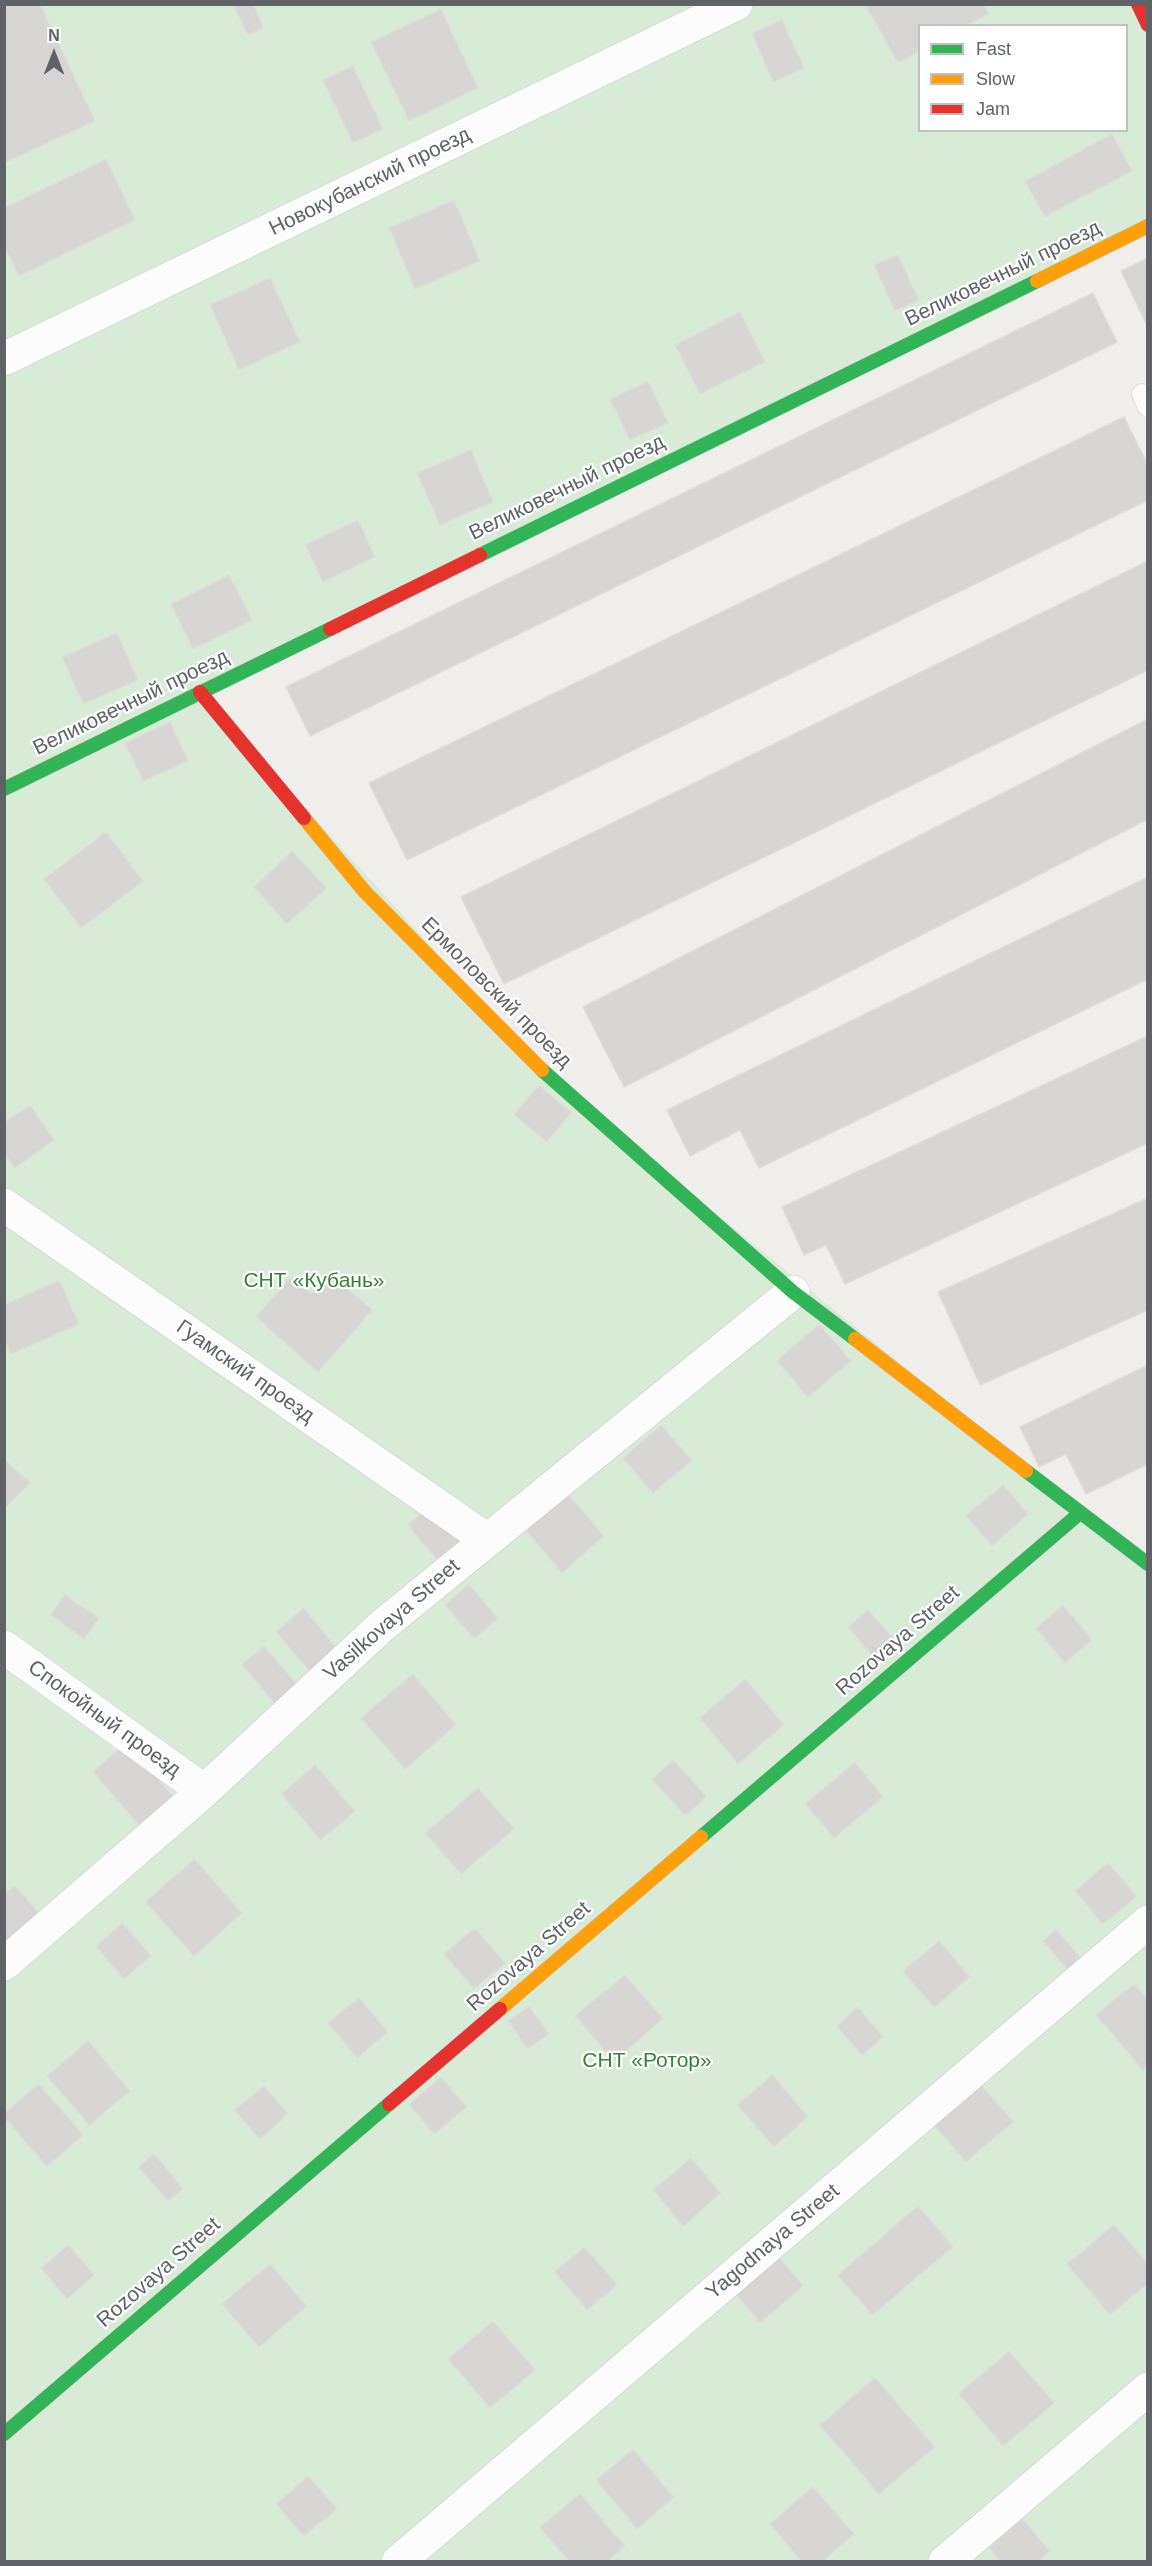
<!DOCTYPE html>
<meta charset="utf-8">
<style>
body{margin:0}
#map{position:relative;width:1152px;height:2566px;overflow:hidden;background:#efeeea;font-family:Helvetica,sans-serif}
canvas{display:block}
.frame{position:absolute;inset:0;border:6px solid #5f6368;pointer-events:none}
.legend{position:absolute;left:918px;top:24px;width:210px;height:108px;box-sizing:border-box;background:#fff;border:2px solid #bfc1c3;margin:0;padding:8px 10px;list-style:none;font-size:18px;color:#5f6368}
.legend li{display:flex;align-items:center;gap:12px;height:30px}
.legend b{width:30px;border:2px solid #bfc1c3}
.north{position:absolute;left:24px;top:24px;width:60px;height:60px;-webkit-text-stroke:4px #fff;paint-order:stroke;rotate:0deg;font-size:16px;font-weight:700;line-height:24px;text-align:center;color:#5f6368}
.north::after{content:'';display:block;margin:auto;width:21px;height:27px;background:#5f6368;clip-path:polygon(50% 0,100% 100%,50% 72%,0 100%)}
</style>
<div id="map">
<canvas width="1152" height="2566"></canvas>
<div class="frame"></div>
<ul class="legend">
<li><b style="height:8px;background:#30b455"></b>Fast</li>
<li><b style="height:8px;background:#ff9f0a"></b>Slow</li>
<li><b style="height:8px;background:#e5322d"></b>Jam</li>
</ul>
<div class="north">N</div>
</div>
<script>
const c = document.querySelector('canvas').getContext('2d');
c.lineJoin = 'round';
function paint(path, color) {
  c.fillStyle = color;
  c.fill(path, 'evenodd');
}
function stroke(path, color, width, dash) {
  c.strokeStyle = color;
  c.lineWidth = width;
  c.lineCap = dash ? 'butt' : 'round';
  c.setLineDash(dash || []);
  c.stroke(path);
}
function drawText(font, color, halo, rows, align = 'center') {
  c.font = font + ' Helvetica,sans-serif';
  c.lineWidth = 4.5;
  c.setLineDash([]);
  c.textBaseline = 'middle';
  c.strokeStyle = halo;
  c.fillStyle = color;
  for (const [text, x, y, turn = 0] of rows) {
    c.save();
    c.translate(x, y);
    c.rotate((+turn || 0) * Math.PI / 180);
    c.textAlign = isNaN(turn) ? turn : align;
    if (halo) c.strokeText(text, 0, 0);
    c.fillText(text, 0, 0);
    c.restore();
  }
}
paint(new Path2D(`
 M5 5H1138L1148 25 1147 226 201 693 554 1082 1147 1564V2561L5 2562ZM920 26H1126V130H920Z`), '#d8ebd6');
const building = new Path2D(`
 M4 4H40L95 121 4 163Z
 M233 4H253L264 28 248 35Z
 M865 4H983L988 14 966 26H920V51L898 63Z
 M441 9 478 88 409 121 371 42Z
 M782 20 804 68 773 82 752 33Z
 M353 66 383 129 353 143 323 80Z
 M1112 134 1132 171 1045 217 1025 181Z
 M106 159 135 220 19 276 4 246V208Z
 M454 200 480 261 415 289 389 228Z
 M898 255 919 300 895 311 874 265Z
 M1148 258V328L1121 271Z
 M270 278 300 342 239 370 210 305Z
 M1093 293 1117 342 310 736 286 687Z
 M740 312 765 362 700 394 675 345Z
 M648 381 668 423 630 440 610 399Z
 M1124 417 1148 465V500L407 860 369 783Z
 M471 450 493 502 440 525 417 473Z
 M358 520 375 557 323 582 305 545Z
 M1148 561V670L504 984 461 897Z
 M229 575 252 620 193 649 171 604Z
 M117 633 138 680 83 704 62 657Z
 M1148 719V819L624 1087 583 1007Z
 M170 722 188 761 143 781 125 743Z
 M106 832 143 881 81 928 44 879Z
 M292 851 326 888 287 924 254 887Z
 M1148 877V979L759 1168 740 1130 690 1156 667 1110Z
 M1148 1036V1143L845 1284 826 1245 804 1255 782 1207Z
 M539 1086 571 1112 547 1142 514 1114Z
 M30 1105 54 1140 15 1168 4 1153V1122Z
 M1148 1198V1310L980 1385 938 1292Z
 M329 1273 372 1310 318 1372 256 1317 291 1277 311 1294Z
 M59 1280 79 1324 11 1354 4 1340V1305Z
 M819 1324 851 1361 808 1397 777 1361Z
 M1148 1365V1464L1086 1494 1066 1454 1039 1467 1020 1427Z
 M661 1425 692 1460 653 1493 623 1458Z
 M4 1459 30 1483 4 1509Z
 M1003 1485 1028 1514 992 1546 966 1515Z
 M566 1492 604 1536 562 1573 524 1528Z
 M434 1503 464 1537 437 1560 408 1525Z
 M469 1584 498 1618 474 1639 445 1605Z
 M64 1595 99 1618 84 1639 51 1615Z
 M1063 1605 1092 1640 1065 1663 1036 1629Z
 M303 1608 337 1648 310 1671 276 1632Z
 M868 1610 899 1645 878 1662 848 1627Z
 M264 1646 297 1685 275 1704 242 1665Z
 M413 1674 456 1725 405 1769 361 1718Z
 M745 1679 784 1725 738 1764 700 1718Z
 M126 1743 173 1796 139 1825 93 1772Z
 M674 1760 706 1797 685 1816 652 1779Z
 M855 1762 883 1797 834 1838 805 1804Z
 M315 1765 355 1811 321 1840 281 1794Z
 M478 1788 514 1829 461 1874 425 1833Z
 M194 1859 242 1913 194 1956 146 1902Z
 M1108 1863 1137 1896 1103 1924 1075 1891Z
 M15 1886 44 1919 4 1944V1894Z
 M122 1923 151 1956 124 1979 96 1946Z
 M475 1928 505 1963 474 1989 444 1954Z
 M1056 1930 1084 1962 1071 1973 1043 1941Z
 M939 1941 970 1977 934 2007 903 1971Z
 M625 1975 663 2019 614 2061 575 2016Z
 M1134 1984 1148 2000V2065L1143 2070 1096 2015Z
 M359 1998 388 2032 357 2058 328 2023Z
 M529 2006 549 2034 528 2049 508 2021Z
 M858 2007 883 2037 862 2055 837 2026Z
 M88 2041 130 2091 89 2125 47 2076Z
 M772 2075 808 2117 774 2147 737 2105Z
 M441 2077 467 2107 434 2134 409 2105Z
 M39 2084 83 2135 47 2166 4 2117V2114Z
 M980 2084 1013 2122 966 2162 933 2124Z
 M264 2086 288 2114 260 2139 235 2110Z
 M154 2154 183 2189 168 2201 139 2167Z
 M691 2158 721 2193 683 2226 653 2190Z
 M918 2206 953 2247 872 2315 838 2275Z
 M1114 2225 1148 2264V2283L1110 2315 1067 2264Z
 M68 2245 94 2275 67 2299 41 2268Z
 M584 2247 617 2285 587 2310 555 2272Z
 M774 2252 803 2286 760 2323 731 2288Z
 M270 2264 307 2306 259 2347 222 2304Z
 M493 2321 535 2370 490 2408 448 2359Z
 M1009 2351 1054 2403 1003 2446 959 2394Z
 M875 2378 935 2447 879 2494 820 2425Z
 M633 2450 674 2497 637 2529 596 2480Z
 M308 2476 337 2509 304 2536 276 2504Z
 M813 2487 854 2534 822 2562H802L770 2524Z
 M580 2494 625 2546 607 2562H570L540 2527Z
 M1022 2519 1050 2551 1038 2562H1001L989 2547Z`);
paint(building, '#d6d5d3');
stroke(building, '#deddd9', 1.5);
const lane = new Path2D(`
 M1142 394 1148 407`);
const street = new Path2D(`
 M4 359 736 4
 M4 1205 486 1539
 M4 1647 204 1791
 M4 1964 204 1791 383 1625 793 1292
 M398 2562 1148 1922
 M945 2562 1148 2389`);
const fast = new Path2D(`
 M480 555 1037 281
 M4 789 330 629
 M542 1070 793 1292 855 1339
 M1026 1471 1148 1564
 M701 1837 1080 1513
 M4 2434 389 2104`);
const slow = new Path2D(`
 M1037 281 1148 226
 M304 818 365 892 542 1070
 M855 1339 1026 1471
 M500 2009 701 1837`);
const jam = new Path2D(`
 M1138 4 1148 25
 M330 629 480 555
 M200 692 304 818
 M389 2104 500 2009`);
stroke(lane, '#cbcccc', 21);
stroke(street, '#cbcccc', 34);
stroke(fast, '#cacacb', 15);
stroke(slow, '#cacacb', 15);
stroke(jam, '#cacacb', 15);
stroke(lane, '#fdfcfc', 20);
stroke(street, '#fdfcfc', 33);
stroke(fast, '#30b455', 14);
stroke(slow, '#ff9f0a', 14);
stroke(jam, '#e5322d', 14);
drawText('21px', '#5f6368', '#fff', [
 ["Новокубанский проезд",370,182,-26],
 ["Великовечный проезд",1003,274,-26],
 ["Великовечный проезд",567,488,-26],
 ["Великовечный проезд",131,703,-26],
 ["Ермоловский проезд",496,993,45],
 ["Гуамский проезд",245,1372,35],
 ["Vasilkovaya Street",392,1620,-41],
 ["Rozovaya Street",898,1641,-41],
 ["Спокойный проезд",104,1719,36],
 ["Rozovaya Street",529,1957,-41],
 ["Yagodnaya Street",773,2242,-40],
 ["Rozovaya Street",159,2273,-41]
]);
drawText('21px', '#348238', '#fff', [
 ["СНТ «Кубань»",314,1281],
 ["СНТ «Ротор»",647,2061]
]);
</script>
